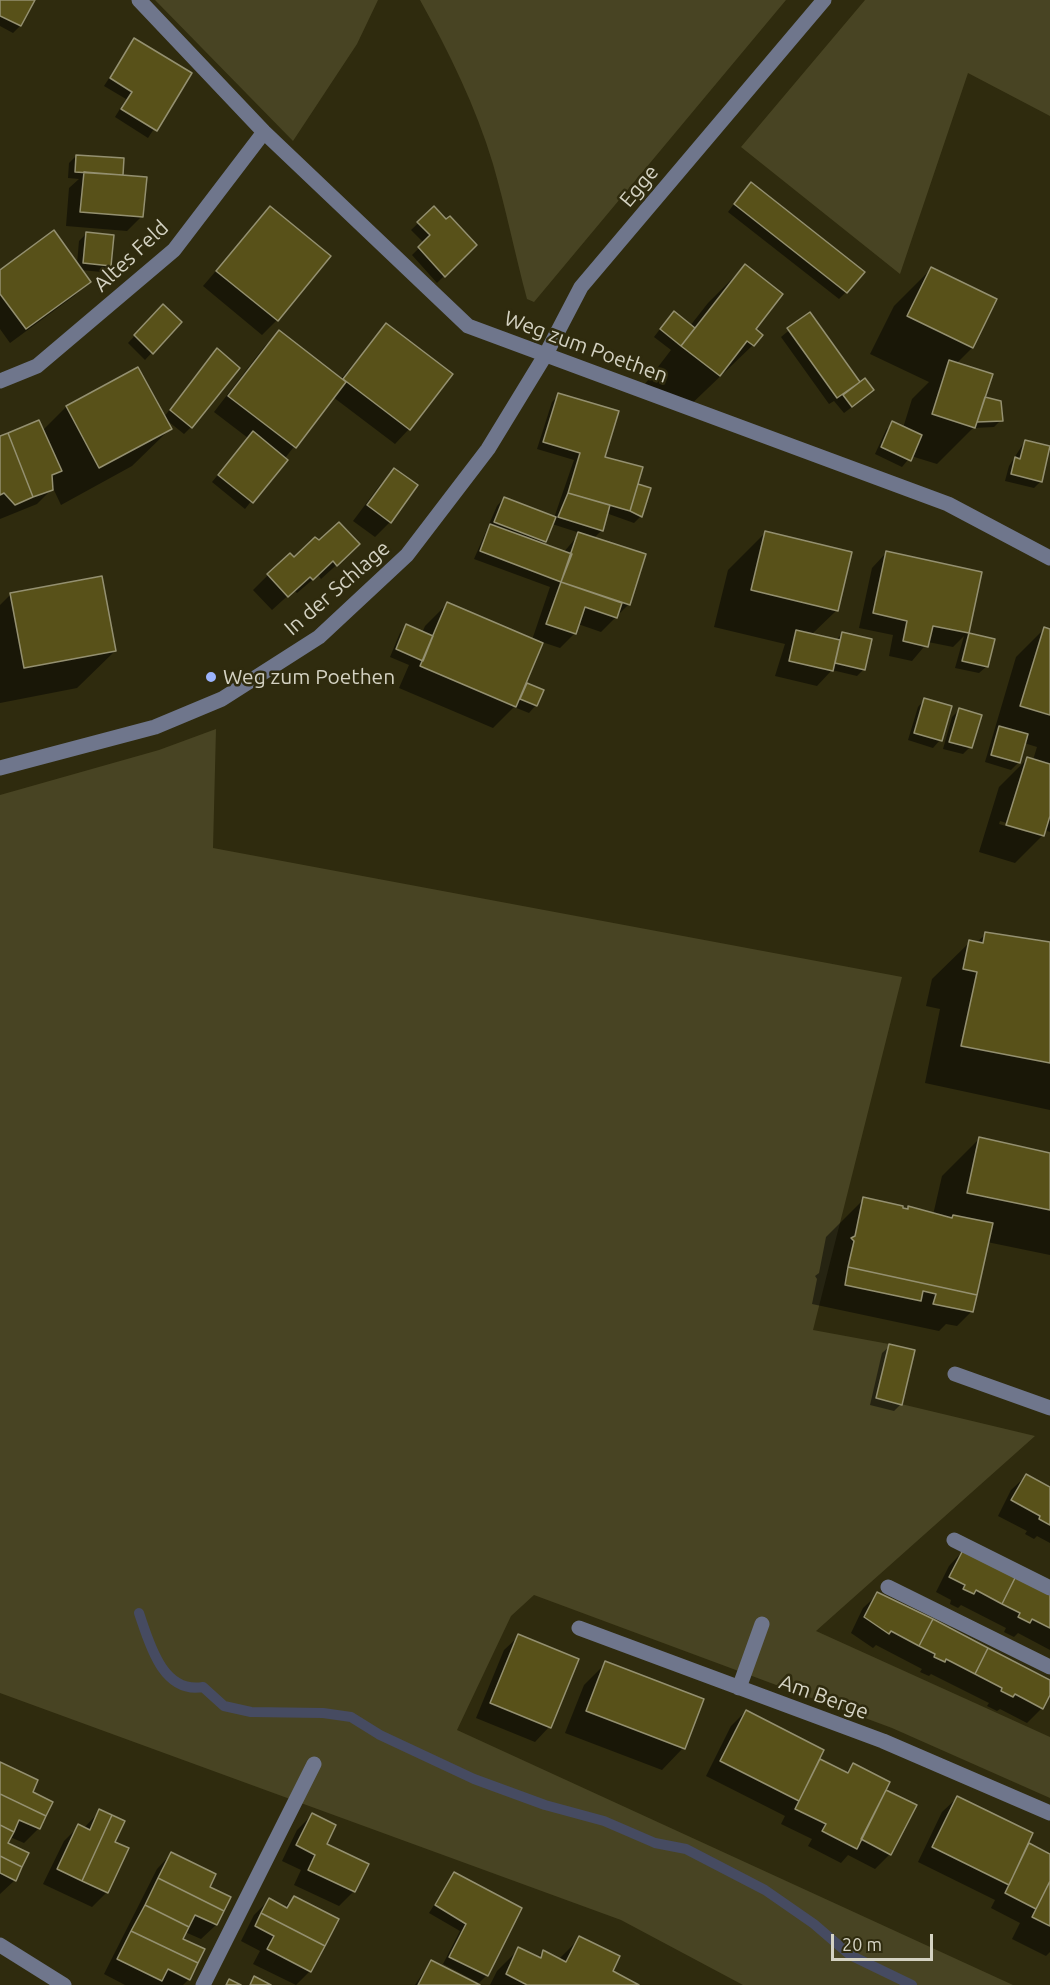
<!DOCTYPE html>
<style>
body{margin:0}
#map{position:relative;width:1050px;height:1985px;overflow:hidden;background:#2f2b0e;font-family:Ubuntu,sans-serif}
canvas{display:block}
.scale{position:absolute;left:831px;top:1934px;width:102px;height:27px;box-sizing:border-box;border:3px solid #d4d2c2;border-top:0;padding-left:8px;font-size:18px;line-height:21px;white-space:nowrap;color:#d4d2c2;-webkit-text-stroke:4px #2f2b0e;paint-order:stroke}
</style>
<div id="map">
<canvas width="1050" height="1985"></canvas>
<div class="scale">20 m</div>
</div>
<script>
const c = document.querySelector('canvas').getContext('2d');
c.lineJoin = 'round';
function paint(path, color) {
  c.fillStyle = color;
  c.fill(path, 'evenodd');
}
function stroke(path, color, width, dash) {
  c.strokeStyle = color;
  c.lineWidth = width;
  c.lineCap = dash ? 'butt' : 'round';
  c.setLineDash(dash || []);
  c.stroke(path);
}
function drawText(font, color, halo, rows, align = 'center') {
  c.font = font + ' Ubuntu,sans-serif';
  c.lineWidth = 5;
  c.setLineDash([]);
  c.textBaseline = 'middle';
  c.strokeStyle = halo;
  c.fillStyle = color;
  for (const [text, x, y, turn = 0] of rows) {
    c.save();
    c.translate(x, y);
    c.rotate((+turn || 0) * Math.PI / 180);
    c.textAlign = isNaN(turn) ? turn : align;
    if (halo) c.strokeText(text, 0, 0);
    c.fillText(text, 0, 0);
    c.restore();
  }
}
paint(new Path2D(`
 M155 0H378L357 44 293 141Z
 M420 0H786L534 302 527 299C515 254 506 209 493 164 476 107 449 52 420 0Z
 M865 0H1050V116L968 73 900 274 741 147Z
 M216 729 213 848 902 977 813 1330 889 1344 876 1398 1035 1436 816 1631 1050 1737V1798L892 1728 534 1595 511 1616 457 1730 1013 1985H743L621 1920 0 1693V795L159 750Z`), '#484423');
paint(new Path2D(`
 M0 0H33L20 26 13 33 0 26Z
 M134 40 190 73 148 138 115 117 126 99 104 86Z
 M76 156 122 160 121 176 142 216 127 231 66 226 69 188 79 179 68 178 69 163Z
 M744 191 846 292 839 299 728 212Z
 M270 208 277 320 262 335 203 286Z
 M434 208 475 245 437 283 412 255 424 243 411 230Z
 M86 234 109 265 102 272 81 270 89 282 74 296 10 343 0 329V271L77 264 79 241Z
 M745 266 754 330 753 345 682 413 645 384 671 350 654 337 667 320 690 326 708 303Z
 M931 269 995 300 972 348 956 364 1001 420 994 427 973 428 937 464 911 456 902 467 875 454 886 430 893 423 903 428 912 399 929 382 870 354 894 306Z
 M163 306 180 322 145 360 128 343Z
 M809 314 860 384 865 397 844 413 834 401 829 404 781 337Z
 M386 325 409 429 395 444 333 397 245 509 212 482 248 438 214 412 264 347 279 332 340 380Z
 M211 357 191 427 184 434 164 418 170 429 132 466 61 505 53 488 37 504 0 519V438L41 432 66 407 164 417Z
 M559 395 604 458 636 485 649 489 641 516 634 523 606 513 602 530 593 539 629 604 601 632 578 624 575 633 560 648 542 642 522 689 527 685 536 705 529 713 514 707 493 728 399 688 409 665 390 657 400 633 407 626 422 633 425 626 447 604 532 640 550 587 474 559 497 506 504 498 554 518 574 460 537 449 552 402ZM552 524 580 533 563 553 542 545Z
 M1025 441 1050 448 1041 481 1034 488 1005 481 1009 466Z
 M394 470 390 522 375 537 353 521 380 485Z
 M766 532 837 610 811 635 835 641 842 634 864 669 857 676 832 670 817 686 775 676 785 644 714 627 728 570Z
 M886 553 980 573 967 634 993 641 987 666 979 673 955 668 964 636 953 647 928 642 912 661 889 656 893 635 859 628 872 568Z
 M294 559H343L321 579 318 575 297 593 294 590 272 610 253 590 268 575Z
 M11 594 115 651 77 688 0 703V605Z
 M1044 629 1050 631V832L1044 830 1043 835 1015 863 979 852 999 787 1027 759 1033 760 1037 747 1024 743 1018 763 1011 770 985 762 1016 657ZM1000 821 1027 829V832L999 824Z
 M925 699 940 740 933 748 908 740 918 707Z
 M959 710 970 747 963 754 943 749 952 717Z
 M986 934 1050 944V1110L925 1083 940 1009 926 1006 932 979 970 942 976 943Z
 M979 1139 1050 1154V1255L987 1242 972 1311 957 1326 946 1324 939 1331 812 1304 817 1279 815 1276 819 1273 826 1237 864 1199 933 1215 942 1176Z
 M890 1346 901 1404 894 1411 870 1405 882 1353Z
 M1026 1476 1050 1488V1543L1037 1536 1034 1539 1025 1534 1027 1531 998 1516 1011 1490Z
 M963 1551 1050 1595V1650L1018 1633 1014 1637 1004 1632 1006 1628 961 1605 958 1608 950 1604 951 1600 936 1592 949 1566Z
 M878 1594 1050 1682V1692L1042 1708 1027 1723 1000 1709 997 1711 987 1706 989 1703 931 1674 929 1676 920 1672 922 1669 876 1645 873 1648 851 1633 863 1608Z
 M519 1636 549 1727 535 1742 476 1718 504 1650Z
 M606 1663 702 1700 683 1748 662 1770 565 1733 584 1685Z
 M746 1711 817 1760 845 1773 853 1765 884 1790 890 1854 875 1869 848 1855 841 1863 808 1846 812 1839 781 1824 785 1816 706 1776 731 1726Z
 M0 1764 31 1793 51 1802 38 1829 24 1843 10 1837 6 1844 15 1880 0 1894Z
 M957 1798 1027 1844 1050 1855V1952L1046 1956 1012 1939 1020 1923 991 1908 995 1900 918 1862 942 1812Z
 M100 1811 113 1843 107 1892 92 1907 43 1884 64 1841 79 1826 84 1828Z
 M312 1815 325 1845 367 1865 354 1891 339 1906 294 1885 301 1870 282 1861 297 1830Z
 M171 1854 208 1888 216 1925 201 1939 185 1932 181 1940 189 1979 183 1985H125L104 1974 157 1869Z
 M454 1874 520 1909 487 1975 479 1983 443 1964 460 1931 429 1913Z
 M294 1897 310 1971 296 1985 253 1964 260 1951 241 1941 254 1915 269 1900 284 1908Z
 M580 1938 611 1971 636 1985H490L497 1971 519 1949 537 1958 543 1952 558 1960Z
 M431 1961 477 1985H415Z`), '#0007');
stroke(new Path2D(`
 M139 1613C149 1642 162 1694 203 1687L224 1706 251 1712 323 1713 351 1717 380 1735 474 1779 545 1805 604 1821 655 1843 686 1849 765 1890 814 1924 850 1955 912 1985`), '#464b61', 10);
const building = new Path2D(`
 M0 0H35L21 26 0 16Z
 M134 38 192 73 157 131 121 109 132 92 110 78Z
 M76 155 124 158 123 175 75 172Z
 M84 172 147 177 143 217 80 212Z
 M751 182 865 272 847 293 734 204Z
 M270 206 331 256 278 321 216 271Z
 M434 206 446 219 450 216 477 245 445 277 418 247 430 235 417 222Z
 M54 230 91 282 26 329 0 294V270Z
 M86 232 114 235 111 266 83 263Z
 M745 264 783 294 756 329 763 335 754 346 747 341 720 376 681 346Z
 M931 267 997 299 973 348 907 316Z
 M163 304 182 322 153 354 134 335Z
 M674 311 695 328 681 346 660 329Z
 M810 312 860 382 837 398 787 328Z
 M386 323 453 374 410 430 343 379Z
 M279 330 346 382 296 448 228 396Z
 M217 348 240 368 192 428 170 410Z
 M949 360 993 374 975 428 932 414Z
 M138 367 172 429 99 468 66 406Z
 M865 378 874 390 852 407 843 395Z
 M558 393 619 411 605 457 643 467 630 511 568 493 580 453 543 442Z
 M985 397 1001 401 1003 421 977 422Z
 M39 420 62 471 52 475 53 490 33 497 8 433Z
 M892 421 922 435 911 461 881 447Z
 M253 431 288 460 253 503 218 475Z
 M8 433 33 497 15 505 4 493 0 495V436Z
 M1025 440 1050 446 1042 482 1011 474 1015 457 1020 459Z
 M394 468 418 485 391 523 367 505Z
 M638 484 651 488 642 517 630 511Z
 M568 493 610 505 603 531 558 517Z
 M504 497 556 517 546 542 494 522Z
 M339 522 360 544 337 566 333 561 313 580 310 577 288 597 267 574 290 553 294 557 315 537 319 540Z
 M490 524 572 554 561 582 480 551Z
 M765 531 852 552 838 611 751 590Z
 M578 532 646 554 630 605 561 582Z
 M886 551 982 572 969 633 933 626 928 647 903 641 907 621 873 613Z
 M102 576 116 651 24 668 10 593Z
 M561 582 622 603 617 618 585 607 576 634 546 624Z
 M447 602 543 643 516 707 420 666Z
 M406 624 433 636 423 661 396 649Z
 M1044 627 1050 629V715L1020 706Z
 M796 630 840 640 833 671 789 661Z
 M842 632 872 639 865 670 835 663Z
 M969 633 995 639 988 667 962 661Z
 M527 683 544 690 537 706 520 699Z
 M924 698 952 706 942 741 914 733Z
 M959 708 982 715 972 748 949 742Z
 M999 726 1028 734 1020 763 991 755Z
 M1027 757 1050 764V816L1044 836 1006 825Z
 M985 932 1050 942V1063L961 1046 977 972 963 969 969 940 983 943Z
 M979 1137 1050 1153V1210L967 1193Z
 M863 1197 903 1206V1208L908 1209V1206L952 1218 953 1215 993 1223 977 1295 848 1267 854 1241 851 1238 855 1236Z
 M848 1267 977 1295 973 1312 933 1304 936 1294 923 1291 921 1301 845 1285Z
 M889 1344 915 1350 902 1405 876 1398Z
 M1026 1474 1050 1487V1525L1039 1519 1040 1516 1011 1500Z
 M963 1550 1016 1576 1002 1604 976 1590 974 1594 963 1589 965 1585 949 1577Z
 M1016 1576 1050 1593V1628L1032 1619 1030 1623 1018 1617 1020 1613 1002 1604Z
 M877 1592 933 1619 919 1646 891 1631 889 1634 864 1617Z
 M933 1619 988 1648 975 1674 946 1659 945 1662 934 1657 935 1654 919 1646Z
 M518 1634 579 1659 551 1728 490 1703Z
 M988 1648 1050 1680V1695L1043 1709 1015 1694 1013 1697 1001 1691 1002 1688 975 1674Z
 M605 1661 704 1699 685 1749 586 1711Z
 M746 1710 824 1750 799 1801 720 1761Z
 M820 1759 848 1773 853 1763 890 1782 857 1849 822 1831 826 1824 795 1809Z
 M0 1762 38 1780 33 1792 53 1802 46 1816 0 1794Z
 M886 1790 917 1805 891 1855 861 1839Z
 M0 1794 46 1816 40 1829 19 1820 14 1832 0 1825Z
 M957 1796 1033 1833 1009 1885 932 1847Z
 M99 1809 112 1815 82 1881 57 1869 78 1824 90 1830Z
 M312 1813 336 1825 327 1844 369 1864 355 1892 308 1870 315 1855 296 1845Z
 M112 1815 125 1821 115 1842 129 1848 108 1893 82 1881Z
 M0 1825 14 1832 8 1843 29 1853 22 1867 0 1856Z
 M1029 1843 1050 1854V1881L1036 1909 1005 1893Z
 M171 1852 216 1874 210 1887 231 1897 224 1911 158 1878Z
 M0 1856 22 1867 16 1881 0 1873Z
 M454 1872 522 1908 488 1976 449 1957 466 1924 435 1905Z
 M158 1878 224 1911 217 1925 195 1915 189 1927 145 1905Z
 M1050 1881V1926L1032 1917Z
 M294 1896 339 1919 325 1946 261 1913 269 1898 287 1908Z
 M145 1905 189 1927 183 1939 205 1949 198 1963 131 1931Z
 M261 1913 325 1946 311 1972 267 1949 274 1936 255 1926Z
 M131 1931 198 1963 190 1980 168 1969 162 1981 117 1959Z
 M579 1936 620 1956 613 1971 639 1985H527L506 1974 518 1947 541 1958 543 1950 566 1962Z
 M431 1960 480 1985H418Z
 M254 1976 271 1985H250Z
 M229 1979 241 1985H226Z`);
paint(building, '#585119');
stroke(building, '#949070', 1.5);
stroke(new Path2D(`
 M139 0 264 132 468 326 948 504 1050 558
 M0 381 37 366 174 250 264 132
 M0 768 155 727 222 699 319 637 407 555 488 449 546 354 581 287 824 0
 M955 1374 1050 1408
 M954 1540 1050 1588
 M888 1587 1050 1667
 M579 1628 883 1741 1050 1813
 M739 1688 762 1624
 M0 1945 64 1985
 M203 1985 314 1764`), '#6f768c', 15);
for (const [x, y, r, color] of [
 [211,677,6,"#9cb4fd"]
]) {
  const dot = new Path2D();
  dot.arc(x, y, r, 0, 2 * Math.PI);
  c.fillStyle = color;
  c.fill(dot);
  stroke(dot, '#2f2b0e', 2);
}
drawText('21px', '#d4d2c2', '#2f2b0e', [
 ["Egge",639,186,-50],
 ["Altes Feld",131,256,-43],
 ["Weg zum Poethen",586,347,20],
 ["In der Schlage",337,588,-41],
 ["Am Berge",824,1697,20]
]);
drawText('21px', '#d4d2c2', '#2f2b0e', [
 ["Weg zum Poethen",223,677]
], 'left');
</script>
